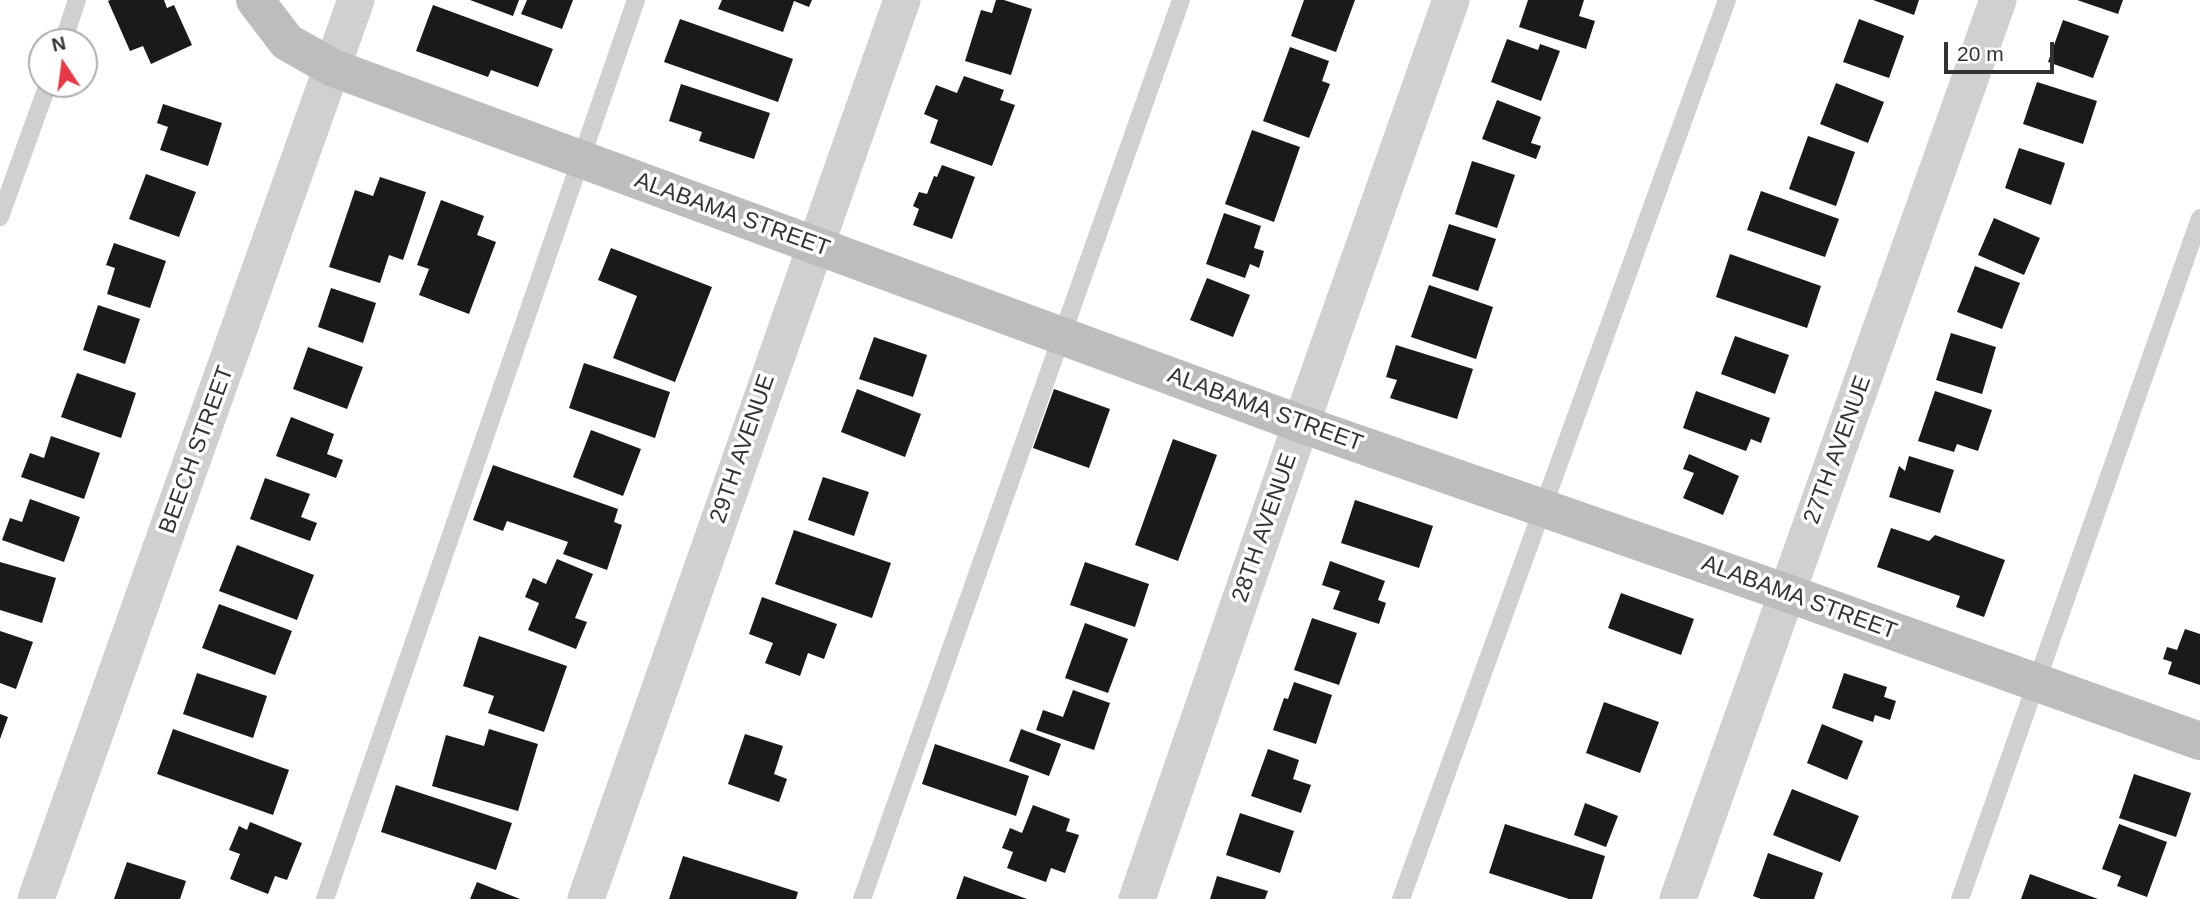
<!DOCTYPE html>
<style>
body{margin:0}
#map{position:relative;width:2200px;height:899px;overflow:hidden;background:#fff;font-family:Helvetica,sans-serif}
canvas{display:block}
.north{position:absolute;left:28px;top:28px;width:70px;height:70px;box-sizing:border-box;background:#fff;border:2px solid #adadad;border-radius:50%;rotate:347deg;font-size:19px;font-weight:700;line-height:28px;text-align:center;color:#333}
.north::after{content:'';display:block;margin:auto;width:24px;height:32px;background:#e63946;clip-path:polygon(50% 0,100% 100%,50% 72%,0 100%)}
.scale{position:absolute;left:1944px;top:42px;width:110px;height:32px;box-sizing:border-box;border:4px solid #333;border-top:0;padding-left:9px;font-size:21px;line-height:24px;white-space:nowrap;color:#333;-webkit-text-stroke:5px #fff;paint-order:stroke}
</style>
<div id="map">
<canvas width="2200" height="899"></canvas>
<div class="north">N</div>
<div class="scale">20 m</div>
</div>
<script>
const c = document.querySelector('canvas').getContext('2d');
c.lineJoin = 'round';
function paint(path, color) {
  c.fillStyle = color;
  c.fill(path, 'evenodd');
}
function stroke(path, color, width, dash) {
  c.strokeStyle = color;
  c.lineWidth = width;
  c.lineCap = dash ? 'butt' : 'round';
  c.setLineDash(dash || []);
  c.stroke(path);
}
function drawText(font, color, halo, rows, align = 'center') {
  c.font = font + ' Helvetica,sans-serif';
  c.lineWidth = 7;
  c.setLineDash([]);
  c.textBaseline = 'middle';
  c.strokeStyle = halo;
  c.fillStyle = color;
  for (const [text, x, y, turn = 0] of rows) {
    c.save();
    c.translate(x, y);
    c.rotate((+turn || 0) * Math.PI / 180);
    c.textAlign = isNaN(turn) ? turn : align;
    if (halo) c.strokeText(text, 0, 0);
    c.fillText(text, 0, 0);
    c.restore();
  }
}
paint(new Path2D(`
 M110 0H164L167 8 174 5 192 45 151 64 143 46 130 51 108 1Z
 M470 0H519L513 16Z
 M527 0H573L562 29 521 14Z
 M722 0H812L809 7 794 1 783 32 718 9Z
 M996 0H1004L1032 9 1011 75 965 61 981 10 992 13Z
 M1304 0H1355L1336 52 1291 36Z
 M1528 0H1584L1579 16 1595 21 1586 49 1519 27Z
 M1873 0H1919L1914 15Z
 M2077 0H2123L2118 14Z
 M433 5 553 49 538 87 491 70 488 77 416 51Z
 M680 19 793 59 778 102 664 62Z
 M1859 19 1904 36 1889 78 1843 62Z
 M2063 20 2109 36 2093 78 2048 62Z
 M1507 39 1538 50 1540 44 1560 51 1541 101 1491 82Z
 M1290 47 1329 61 1322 81 1330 84 1309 138 1263 121Z
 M964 76 1004 90 1000 100 1015 105 992 166 930 143 938 120 924 114 936 85 957 93Z
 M2037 82 2097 101 2083 144 2023 124Z
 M1836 83 1884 102 1868 143 1820 124Z
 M681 84 770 113 754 159 699 141 702 132 669 121Z
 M1497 100 1541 117 1531 143 1541 146 1536 159 1482 139Z
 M163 104 222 123 208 166 160 150 168 127 157 123Z
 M1252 130 1300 147 1274 222 1225 204Z
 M1808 136 1855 152 1836 206 1789 189Z
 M2019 148 2065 163 2051 205 2005 188Z
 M1472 161 1515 175 1497 228 1455 214Z
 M942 165 975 177 952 239 913 225 919 209 913 206 919 192 927 194 934 176 937 177Z
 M146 174 196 192 179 237 129 219Z
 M380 177 426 192 403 260 389 255 380 283 329 267 355 190 373 196Z
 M1761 191 1839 219 1825 257 1747 230Z
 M441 200 484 216 477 235 496 242 469 314 419 295 429 269 417 265Z
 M1224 213 1261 226 1254 248 1264 251 1259 268 1250 264 1245 278 1206 264Z
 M1994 218 2040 238 2024 275 1978 255Z
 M1449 224 1496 239 1478 291 1432 276Z
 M114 243 166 261 150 308 107 294 115 268 106 265Z
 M611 248 712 287 675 382 613 358 637 296 598 280Z
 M1730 254 1821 286 1807 328 1716 297Z
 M1975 266 2020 283 2002 329 1957 312Z
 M1207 278 1250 295 1233 337 1190 320Z
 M1429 285 1493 307 1476 359 1411 337Z
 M331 288 376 303 363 343 318 327Z
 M98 305 140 319 125 364 83 350Z
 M1951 333 1996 347 1982 394 1936 380Z
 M1735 336 1789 355 1775 394 1721 374Z
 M874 337 927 355 913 397 859 379Z
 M1396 345 1473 369 1457 419 1390 398 1397 380 1386 377Z
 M308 347 363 367 347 409 293 389Z
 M584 363 670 392 655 438 569 408Z
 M77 373 136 393 121 438 61 417Z
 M857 389 921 414 905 457 841 432Z
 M1054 389 1110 409 1089 468 1033 448Z
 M1696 391 1770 418 1761 443 1751 439 1746 451 1683 428Z
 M1935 391 1992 410 1978 451 1957 444 1954 452 1918 441Z
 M291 417 334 434 327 454 343 460 336 478 276 456Z
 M591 430 641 449 623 496 573 477Z
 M51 436 100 453 84 499 21 477 30 453 44 458Z
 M1173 439 1217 455 1178 561 1135 545Z
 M1689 454 1739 476 1723 515 1683 498 1694 473 1683 469Z
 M1909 456 1954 470 1940 513 1889 497 1899 466 1905 471Z
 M493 465 618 509 614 522 622 525 607 570 563 554 568 542 507 521 503 531 473 520Z
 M823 477 869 492 854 536 808 520Z
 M265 478 310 494 301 517 317 523 310 541 250 519Z
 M30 499 80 517 64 562 2 540 10 518 22 522Z
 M1355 500 1433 526 1419 568 1341 543Z
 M1891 528 1929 541 1935 535 2005 560 1984 617 1956 607 1960 596 1877 567Z
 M794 530 891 563 872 618 775 584Z
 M237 545 314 575 297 620 219 591Z
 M557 559 593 574 575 618 587 622 576 649 528 630 539 603 525 597 533 578 546 584Z
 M1330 561 1385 581 1378 600 1386 603 1379 624 1333 609 1340 591 1322 585Z
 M0 562 56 578 42 623 0 610Z
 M1085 562 1149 584 1135 627 1070 605Z
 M1621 593 1694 619 1681 655 1608 628Z
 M762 597 837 624 824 659 808 653 800 676 765 663 773 643 749 634Z
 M219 604 292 631 275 675 202 648Z
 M1312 618 1357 633 1339 685 1294 670Z
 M1085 623 1128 639 1108 693 1065 678Z
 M2185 629 2200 634V685L2168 674 2172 662 2163 659 2167 647 2177 650Z
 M0 631 33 642 16 689 0 683Z
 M479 636 567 666 544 732 488 713 494 696 463 686Z
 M197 673 267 696 253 738 183 714Z
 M1844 673 1887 687 1884 697 1896 701 1890 720 1875 715 1873 722 1832 708Z
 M1294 682 1332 695 1316 744 1273 730 1284 698 1288 699Z
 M1073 690 1110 703 1094 750 1036 730 1043 710 1063 717Z
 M1604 702 1659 722 1640 773 1586 753Z
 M0 714 8 717 0 739Z
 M1822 724 1863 741 1847 780 1807 763Z
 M173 729 289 770 273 815 157 774Z
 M489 729 538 744 518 811 432 786 446 735 484 746Z
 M1021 729 1061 744 1049 776 1009 761Z
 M745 734 783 746 774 774 787 779 779 802 728 784Z
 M935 744 1029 776 1016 816 922 784Z
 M1268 749 1299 760 1293 779 1311 785 1301 813 1251 796Z
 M2134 774 2191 793 2176 837 2119 818Z
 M396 785 512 823 496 870 381 832Z
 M1792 789 1859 816 1840 862 1773 835Z
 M1585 803 1618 816 1606 847 1574 835Z
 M1033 805 1070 819 1066 831 1079 835 1065 873 1051 868 1046 882 1007 868 1013 852 1002 848 1010 828 1022 833Z
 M1240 813 1294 831 1280 873 1226 855Z
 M250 822 302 843 287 880 275 876 268 894 230 879 240 854 229 850 239 826 247 830Z
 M1505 824 1605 856 1592 899H1569L1489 873Z
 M2119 824 2167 842 2147 897 2117 886 2121 876 2102 869Z
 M1768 853 1823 873 1814 899H1761L1753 896Z
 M683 856 798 892 796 899H669Z
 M127 862 186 881 180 899H114Z
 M2030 874 2098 899H2021Z
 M964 876 1027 899H956Z
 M1217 876 1268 891 1265 899H1210Z
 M477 882 520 899H470Z`), '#1a1a1a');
stroke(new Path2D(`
 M63 42 77 0
 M0 217 48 84
 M325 899 636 0
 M862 899 1181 0
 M1401 899 1727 0
 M1960 899 2200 218`), '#d0d0d0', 18);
stroke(new Path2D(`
 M36 899 356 0
 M586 899 902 0
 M1137 899 1301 424 1451 0
 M1678 899 1998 0`), '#d0d0d0', 37);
stroke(new Path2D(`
 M255 0 287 42 333 68 1301 424 1787 593 2200 741`), '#bdbdbd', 38);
drawText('23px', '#333', '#fff', [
 ["ALABAMA STREET",732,215,20],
 ["ALABAMA STREET",1265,410,20],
 ["29TH AVENUE",743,449,-71],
 ["BEECH STREET",197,450,-70],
 ["27TH AVENUE",1838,450,-70],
 ["28TH AVENUE",1265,528,-71],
 ["ALABAMA STREET",1799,598,20]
]);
</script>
